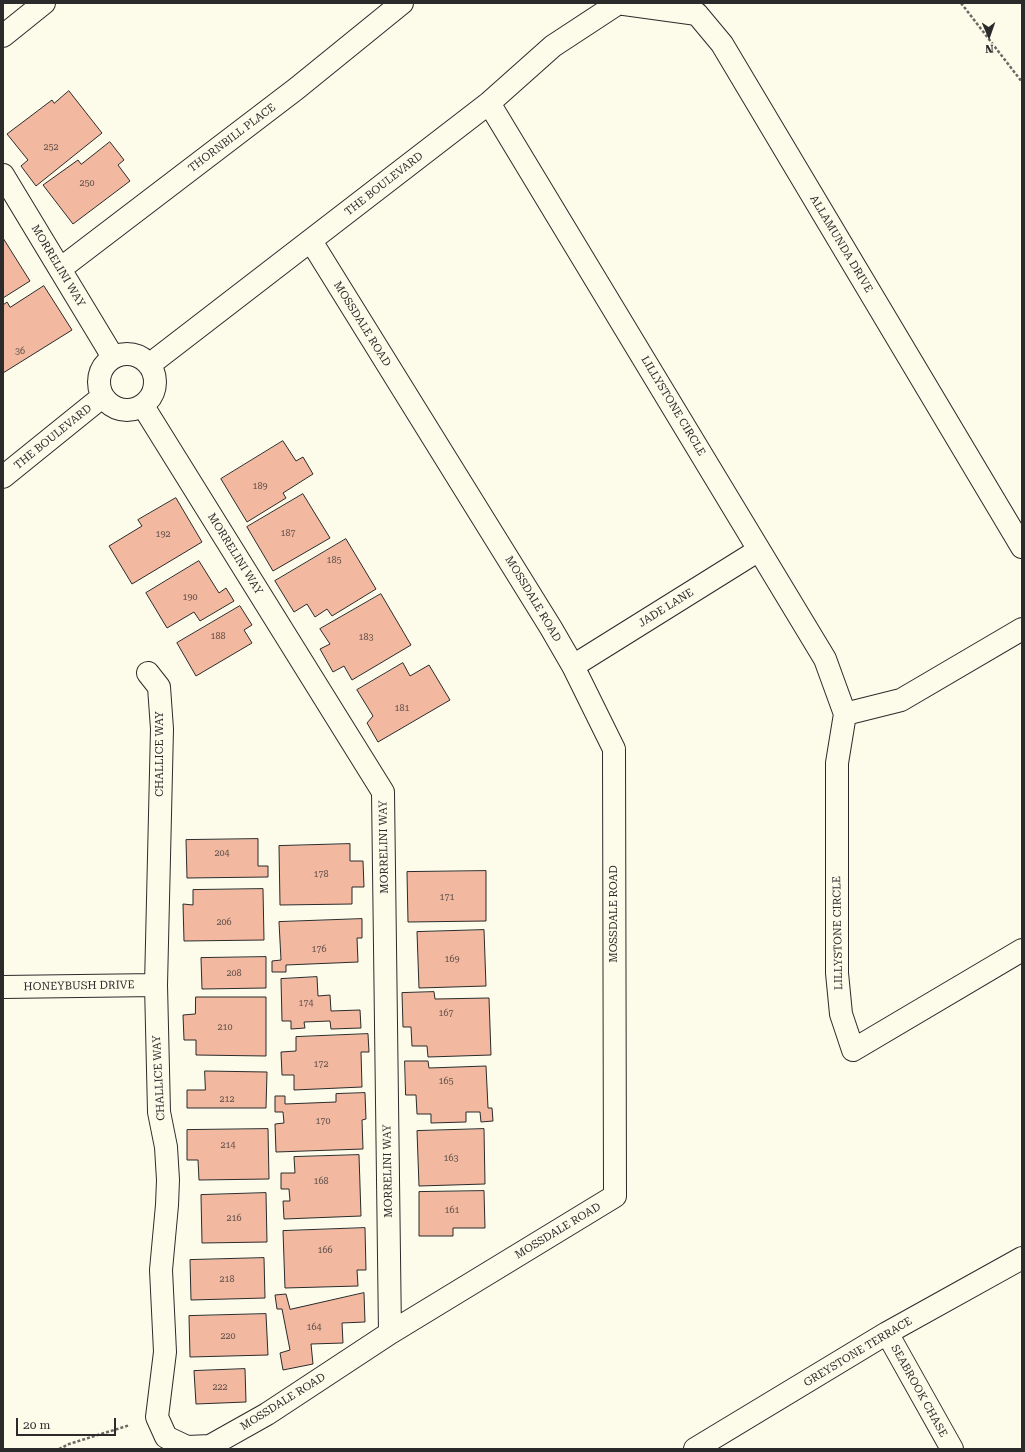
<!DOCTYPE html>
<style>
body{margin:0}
#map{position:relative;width:1025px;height:1452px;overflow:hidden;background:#fdfbea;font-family:"Roboto Serif",serif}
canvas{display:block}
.frame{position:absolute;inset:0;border:4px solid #2b2b2b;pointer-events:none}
.north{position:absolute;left:969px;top:16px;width:40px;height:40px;-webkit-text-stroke:3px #fdfbea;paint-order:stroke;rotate:178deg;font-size:11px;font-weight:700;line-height:16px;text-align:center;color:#2b2b2b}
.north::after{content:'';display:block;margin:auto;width:14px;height:18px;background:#2b2b2b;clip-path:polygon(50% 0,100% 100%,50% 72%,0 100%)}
.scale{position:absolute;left:16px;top:1418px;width:100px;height:18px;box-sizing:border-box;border:2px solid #2b2b2b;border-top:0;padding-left:5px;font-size:12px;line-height:14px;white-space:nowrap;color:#2b2b2b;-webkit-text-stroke:3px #fdfbea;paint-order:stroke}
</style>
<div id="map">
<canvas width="1025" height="1452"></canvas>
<div class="frame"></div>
<div class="north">N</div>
<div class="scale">20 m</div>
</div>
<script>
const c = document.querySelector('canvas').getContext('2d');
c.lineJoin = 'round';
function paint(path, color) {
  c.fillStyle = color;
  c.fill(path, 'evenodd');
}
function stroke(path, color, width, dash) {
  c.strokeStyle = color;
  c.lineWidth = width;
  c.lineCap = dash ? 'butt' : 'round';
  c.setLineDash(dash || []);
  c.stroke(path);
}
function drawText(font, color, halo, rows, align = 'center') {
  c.font = font + ' "Roboto Serif",serif';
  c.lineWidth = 3;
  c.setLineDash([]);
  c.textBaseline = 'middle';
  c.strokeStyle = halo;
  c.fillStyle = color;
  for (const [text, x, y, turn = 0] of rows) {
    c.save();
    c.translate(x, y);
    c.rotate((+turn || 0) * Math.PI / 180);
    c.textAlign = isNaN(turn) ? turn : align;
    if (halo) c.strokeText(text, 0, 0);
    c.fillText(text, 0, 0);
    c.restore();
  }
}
const building = new Path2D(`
 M69 91 102 133 36 186 21 166 28 160 7 134 52 100 54 103Z
 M110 142 124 160 118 165 130 181 73 224 43 185 78 160 81 164Z
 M3 238 30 281 3 298Z
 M44 286 72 330 3 373V305L7 302 10 307Z
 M283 441 296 461 303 457 313 474 283 493 286 498 247 522 221 479Z
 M303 494 330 538 273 571 247 527Z
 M176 498 202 542 132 584 109 546 142 526 138 520Z
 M346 539 376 589 332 616 327 609 315 617 307 604 294 612 275 581Z
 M199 561 219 593 226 588 234 601 200 621 194 612 167 628 146 593Z
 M381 594 411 645 352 680 344 666 333 672 320 649 330 644 320 629Z
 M240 606 252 625 244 630 252 643 196 676 177 643Z
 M403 663 410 676 429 665 450 700 378 742 367 723 373 716 357 690Z
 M258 839V866H268V877L187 878 186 840Z
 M350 844V861H363L364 887H352V904L280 905 279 846Z
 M486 871V921L408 922 407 872Z
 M263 889 264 940 184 941 183 904 193 905V890Z
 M362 919V938H357L358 962 286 965V972H272V961L281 960 279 922Z
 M484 930 486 986 419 988 417 932Z
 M266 957V988L202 989 201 958Z
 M317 977 318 996 330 995 331 1011 360 1010 361 1028 331 1029 330 1021 304 1022 305 1028 291 1029V1021H282L281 979Z
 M434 992 435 999 489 998 491 1055 428 1057 427 1046H412L411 1027H403L402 993Z
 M196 997H266V1056L196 1055V1040H184L183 1015 195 1014Z
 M368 1034 369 1052H361L362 1087 294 1090V1075H282L281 1052 296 1051V1037Z
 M405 1061H428L429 1068 486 1066 488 1108H492L493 1121 481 1122 480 1112H466V1122L431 1123V1114H417L416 1095H406Z
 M205 1071 267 1072 266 1108H187V1090H205Z
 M365 1093 366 1119 362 1120 363 1149 276 1152 275 1124 284 1123 283 1112H275V1096H285V1104L336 1102V1094Z
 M268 1129 269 1179 199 1180 198 1160H187V1130Z
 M484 1129 485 1184 419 1186 417 1131Z
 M359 1155 361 1216 284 1219 283 1201H290L289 1189H281V1173H295L294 1157Z
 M484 1191 485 1228H453V1236H419V1192Z
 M266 1193 267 1242 202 1243 201 1195Z
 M365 1228 366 1270H357L358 1286 285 1288 283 1231Z
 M264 1258 265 1298 191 1300 190 1260Z
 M364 1293 365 1322 342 1323 343 1343 311 1344 313 1364 283 1370 280 1353 290 1350 282 1309H277L275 1295 286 1294 290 1309Z
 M266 1314 268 1355 190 1357 189 1316Z
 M245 1369 246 1402 196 1404 194 1371Z`);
paint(building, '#f2b8a0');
stroke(building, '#2b2b2b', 1);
const minor = new Path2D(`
 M617 3 697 14 722 44 1022 547
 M3 36 44 3
 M489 103 825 659 845 714 837 763V973L841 1014 853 1050 1022 950
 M3 175 113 357
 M60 269 296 89 402 3
 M99 382a28 28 0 1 1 56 0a28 28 0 1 1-56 0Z
 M149 365 489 103 553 46 617 4
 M143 406 383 792 390 1333
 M3 477 102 397
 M573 666 759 550
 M148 673 159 687 162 729 156 985 159 1112 166 1147 168 1180 167 1205 161 1270 165 1352 157 1417 166 1437 187 1447 210 1446 267 1414 390 1333 615 1196 614 749 573 666 551 628 311 241
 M845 714 901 700 1022 629
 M3 987 156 985
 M887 1333 952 1449
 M695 1449 887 1333 1022 1258`);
stroke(minor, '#2b2b2b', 24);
stroke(new Path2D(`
 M961 3 1022 82
 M59 1449 69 1444 130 1425`), '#6a6964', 2.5, [3, 2]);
stroke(minor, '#fdfbea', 22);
drawText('9px', '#5d4e48', null, [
 ["252",51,147],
 ["250",87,183],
 ["36",20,351],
 ["189",260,486],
 ["187",288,533],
 ["192",163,534],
 ["185",334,560],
 ["190",190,597],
 ["188",218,636],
 ["183",366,637],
 ["181",402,708],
 ["204",222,853],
 ["178",321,874],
 ["171",447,897],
 ["206",224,922],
 ["176",319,949],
 ["169",452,959],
 ["208",234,973],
 ["174",306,1003],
 ["167",446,1013],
 ["210",225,1027],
 ["172",321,1064],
 ["165",446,1081],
 ["212",227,1099],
 ["170",323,1121],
 ["214",228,1145],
 ["163",451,1158],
 ["168",321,1181],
 ["161",452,1210],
 ["216",234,1218],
 ["166",325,1250],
 ["218",227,1279],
 ["164",314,1327],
 ["220",228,1336],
 ["222",220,1387]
]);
drawText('11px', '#2b2b2b', '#fdfbea', [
 ["THORNBILL PLACE",232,138,-37],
 ["THE BOULEVARD",384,184,-38],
 ["ALLAMUNDA DRIVE",841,244,59],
 ["MORRELINI WAY",58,266,59],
 ["MOSSDALE ROAD",362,324,58],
 ["LILLYSTONE CIRCLE",673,406,59],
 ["THE BOULEVARD",53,437,-39],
 ["MORRELINI WAY",235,554,58],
 ["MOSSDALE ROAD",533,599,59],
 ["JADE LANE",666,608,-32],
 ["CHALLICE WAY",160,754,-90],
 ["MORRELINI WAY",384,847,-91],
 ["MOSSDALE ROAD",614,914,-90],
 ["LILLYSTONE CIRCLE",838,933,-91],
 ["HONEYBUSH DRIVE",79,986,-1],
 ["CHALLICE WAY",159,1078,-93],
 ["MORRELINI WAY",388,1171,-91],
 ["MOSSDALE ROAD",558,1231,-31],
 ["GREYSTONE TERRACE",858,1352,-31],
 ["SEABROOK CHASE",919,1391,61],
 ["MOSSDALE ROAD",283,1402,-32]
]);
</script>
